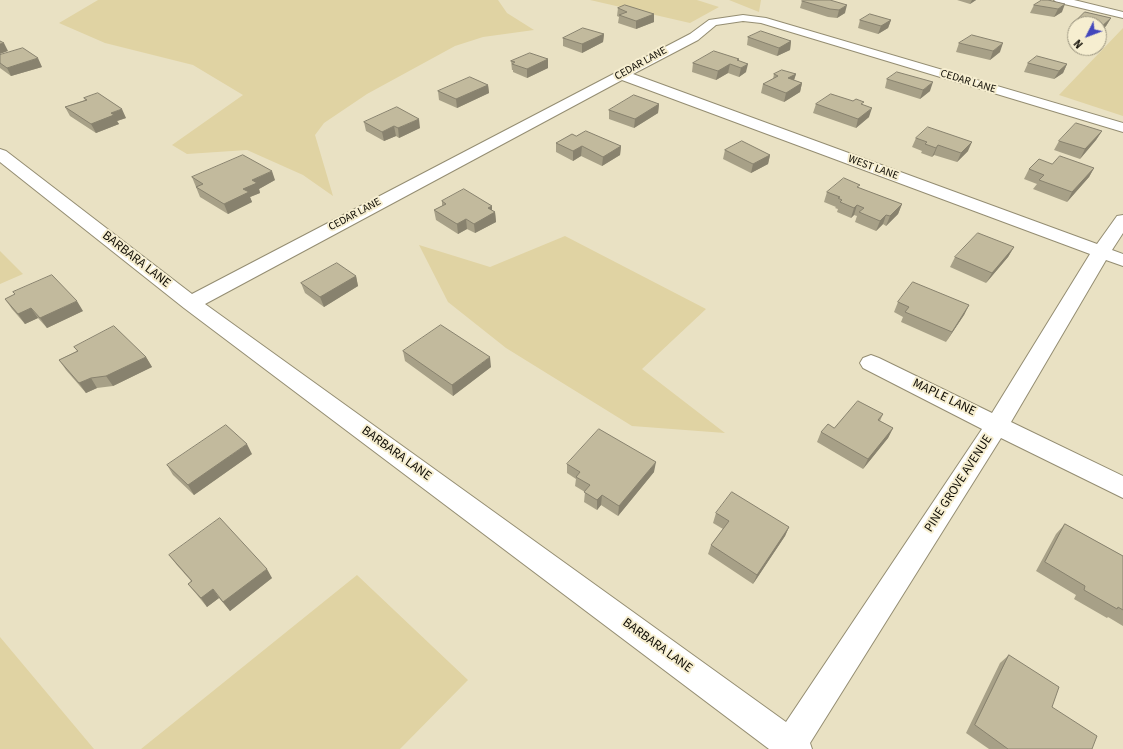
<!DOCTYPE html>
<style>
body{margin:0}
#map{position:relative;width:1123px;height:749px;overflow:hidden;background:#e9e1c3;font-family:"Source Sans 3",sans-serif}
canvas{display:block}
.north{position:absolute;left:1067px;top:16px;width:40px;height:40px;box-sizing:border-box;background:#f6eed0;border:1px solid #99937e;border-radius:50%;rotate:228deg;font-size:11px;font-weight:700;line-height:16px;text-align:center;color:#0e0b03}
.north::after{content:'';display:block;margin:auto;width:14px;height:18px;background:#4347bc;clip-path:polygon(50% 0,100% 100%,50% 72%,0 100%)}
</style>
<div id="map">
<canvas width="1123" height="749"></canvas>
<div class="north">N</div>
</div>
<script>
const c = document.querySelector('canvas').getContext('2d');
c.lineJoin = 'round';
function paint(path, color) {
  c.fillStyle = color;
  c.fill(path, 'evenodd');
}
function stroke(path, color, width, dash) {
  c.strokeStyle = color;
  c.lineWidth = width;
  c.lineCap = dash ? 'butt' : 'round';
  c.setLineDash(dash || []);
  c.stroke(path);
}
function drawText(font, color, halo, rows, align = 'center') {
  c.font = font + ' "Source Sans 3",sans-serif';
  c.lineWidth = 4;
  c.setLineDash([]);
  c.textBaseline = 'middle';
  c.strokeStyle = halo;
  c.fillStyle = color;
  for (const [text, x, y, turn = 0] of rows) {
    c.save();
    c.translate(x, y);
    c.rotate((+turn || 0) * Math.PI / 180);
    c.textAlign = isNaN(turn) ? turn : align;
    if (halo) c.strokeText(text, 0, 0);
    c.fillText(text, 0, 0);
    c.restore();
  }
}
paint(new Path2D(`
 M98 0H498L507 13 534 30 483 37 455 46 367 94 324 123 315 135 333 196 303 175 247 150 187 154 172 145 243 95 193 65 105 43 59 23Z
 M590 0H697L719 7 690 23Z
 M729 0H761L759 12Z
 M1123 28V116L1059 95Z
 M565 236 706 309 642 369 725 433 632 426 506 348 448 302 419 245 490 267Z
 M0 251 23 274 0 284Z
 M357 575 468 680 400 749H141Z
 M0 637 94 749H0Z`), '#e0d3a3');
const minor = new Path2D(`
 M1054 0H1074L1123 12V18L1056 2Z
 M743 15 766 18 1123 123V132L761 23 743 21 716 25 698 40 633 74 1097 244 1117 216 1123 215V233L1112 250 1123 254V266L1106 260 1011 422 1123 476V498L1001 438 810 743 812 749H769L184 308 0 162V149L6 151 192 294 690 34 709 20ZM622 80 1090 254 992 413 879 358 871 355 863 358 860 363 863 368 982 429 786 722 205 304Z`);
stroke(minor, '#948d72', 2);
paint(minor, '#fff');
paint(new Path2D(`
 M830 0 845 13 837 18 828 17 800 8 802 1Z
 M957 0H976L970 4Z
 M1048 0 1062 12 1054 17 1030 13 1034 5Z
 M618 8 654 14V22L636 29 618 23 619 17 617 16Z
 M1085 12 1111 18 1106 26 1099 33V24H1075V31L1071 30 1075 22Z
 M860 20H891L888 28 878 34 858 28Z
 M604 34 603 42 582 53 563 46V38Z
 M748 37 791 41 790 50 777 56 747 45Z
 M959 43 1000 52 990 60 956 52Z
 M0 55 42 67 11 76 0 68Z
 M548 59V68L527 78 513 72V70H512L511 61Z
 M739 59V61L746 72 739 77 728 73 716 80 692 72 693 63Z
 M1028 63 1067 64 1063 73 1054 79 1024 72Z
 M774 74H796L794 80 802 83 800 92 784 102 761 93 763 84 773 79Z
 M887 79 930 91 920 99 885 88Z
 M488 85 489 93 457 108 439 100 438 91Z
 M84 98 126 118 117 121 119 124 96 133 70 116 65 107 85 100Z
 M659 104 658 113 634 128 609 119V110Z
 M816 104 863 105 869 117 856 128 813 113Z
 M364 122 420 128 399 138 396 136 384 141 366 131Z
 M1102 131 1096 140 1080 159 1054 150 1059 141Z
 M576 136 621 146 620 155 602 166 581 156 573 161 556 152V143Z
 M916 138 968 151 957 162 934 155 932 157 921 153 922 151 912 147Z
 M725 150 770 155 768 164 751 173 723 159Z
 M1052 164 1094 168 1089 177 1067 202 1033 189 1037 184 1024 179 1029 169Z
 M192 177 275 180 259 189 260 193 250 197 252 202 228 214 200 197Z
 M859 188 902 204 898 214 886 226 883 224 876 231 855 222 857 216 854 215 851 218 837 212 838 209 835 208 836 207 824 202 827 192Z
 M442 201 492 206V210L495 212 496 222 475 233 467 229 458 234 436 220 434 210 442 206Z
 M1014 247 1008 257 986 283 950 267 955 257Z
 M356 276 358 286 324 307 305 293 301 283Z
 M5 299 83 311 47 328 38 318 25 324 12 309Z
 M898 302 969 305 964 315 946 342 901 322 903 317 894 312Z
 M74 347 146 357 152 367 113 386 97 388 86 393 66 370 59 360 77 351Z
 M403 351 491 367 453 396 405 361Z
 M883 414 880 421 893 428 888 438 863 469 817 442 821 432Z
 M252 454 194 495 173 475 167 465Z
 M567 464 654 472 618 516 601 505 597 510 584 502 585 492 575 486 576 479 567 473Z
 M716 513 789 527 785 536 753 584 708 554 711 545 723 529 713 523Z
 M1065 524 1123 556V626L1108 617 1107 618 1074 599 1076 595 1036 571 1056 534Z
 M169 555 272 578 230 611 219 598 207 607 188 584 191 581 176 564Z
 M1009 655 1052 707 1092 749H989L966 733 1000 663Z`), '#a7a087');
paint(new Path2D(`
 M972 0H976L970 4Z
 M1065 4 1062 12 1054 17 1058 9Z
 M847 5 845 13 837 18 839 10Z
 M654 14V22L636 29V21Z
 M1111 18 1106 26 1099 33V30L1100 28Z
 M891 20 888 28 878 34 881 26Z
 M604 34 603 42 582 53V44Z
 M791 41 790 50 777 56 779 48Z
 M4 43 8 51 0 54V44Z
 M1003 43 1000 52 990 60 993 51Z
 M38 58 42 67 11 76 7 68Z
 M548 59V68L527 78V69Z
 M730 64 728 73 716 80 718 71Z
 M748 64 746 72 739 77 741 68Z
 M1067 64 1063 73 1054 79 1059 71Z
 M796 74 793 83 788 78Z
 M933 82 930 91 920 99 923 90Z
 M802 83 800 92 784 102 786 93Z
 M488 85 489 93 457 108 456 99Z
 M659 104 658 113 634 128 635 119Z
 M872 108 869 117 856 128 858 119Z
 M122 109 126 118 117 121 119 124 96 133 91 124 111 113Z
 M419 119 420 128 399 138 398 128Z
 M394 126 396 136 384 141 382 132Z
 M1102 131 1096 140 1080 159 1085 149Z
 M972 142 968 151 957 162 961 153Z
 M938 145 934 155 932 157 936 148Z
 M582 146 581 156 573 161V151Z
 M621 146 620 155 602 166 603 157Z
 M770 155 768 164 751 173 753 164Z
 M1094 168 1089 177 1067 202 1072 192Z
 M272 171 275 180 259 189 260 193 250 197 252 202 228 214 224 204 243 189 252 180Z
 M902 204 898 214 886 226 890 216Z
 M857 205 854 215 851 218 854 208Z
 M492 206V214L495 212 496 222 475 233 474 224 488 208Z
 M886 215 883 224 876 231 880 221Z
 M466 219 467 229 458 234 457 224Z
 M1014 247 1008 257 986 283 992 273Z
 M356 276 358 286 324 307 320 297Z
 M77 301 83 311 47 328 40 318Z
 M969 305 964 315 946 342 952 332Z
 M31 308 38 318 25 324 18 314Z
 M146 357 152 367 113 386 106 376Z
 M490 357 491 367 453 396 452 385Z
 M91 378 97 388 86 393 79 383Z
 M893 428 888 438 863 469 868 459Z
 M247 444 252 454 194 495 188 485Z
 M656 462 654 472 618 516 619 506Z
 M602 495 601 505 597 510V500Z
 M789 527 785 536 753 584 757 575Z
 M267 569 272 578 230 611 223 602Z
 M213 589 219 598 207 607 201 598Z`), '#88826e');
const building = new Path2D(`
 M803 0H830L847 5 839 10 830 9 802 1Z
 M1042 0H1048L1065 4 1058 9 1034 5Z
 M625 5 654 14 636 21 619 15 627 12 618 8Z
 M1085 12 1111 18 1100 28 1099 27V24H1085L1075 22Z
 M870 14 891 20 881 26 860 20Z
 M583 28 604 34 582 44 563 38Z
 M761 31 791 41 779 48 748 37Z
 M972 35 1003 43 993 51 959 43Z
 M0 41 4 43 0 44Z
 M23 48 38 58 7 68 0 63V55Z
 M714 51 739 59 737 60 748 64 741 68 730 64 718 71 693 63Z
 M530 53 548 59 527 69 512 64 515 62 511 61Z
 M1037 56 1067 64 1059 71 1028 63Z
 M782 70 796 74 788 78 802 83 786 93 763 84 778 76 774 74Z
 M897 72 933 82 923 90 887 79Z
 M470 77 488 85 456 99 438 91Z
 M98 93 122 109 111 113 114 115 91 124 65 107 87 100 84 98Z
 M831 94 853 101 856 99 864 102 861 104 872 108 858 119 816 104Z
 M634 95 659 104 635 119 609 110Z
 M397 107 419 119 398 128 394 126 382 132 364 122Z
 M1076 123 1102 131 1085 149 1059 141Z
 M928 127 972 142 961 153 938 145 936 148 925 144 927 142 916 138Z
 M586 131 621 146 603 157 582 146 573 151 556 143 572 134 576 136Z
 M742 141 770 155 753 164 725 150Z
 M243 155 272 171 252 180 257 183 243 189 249 192 224 204 196 187 203 184 192 177Z
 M1060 156 1094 168 1072 192 1039 180 1044 175 1029 169 1039 159 1052 164Z
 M844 178 860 185 857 187 902 204 890 216 886 215 880 221 859 212 864 208 857 205 854 208 840 202 842 200 838 198 840 197 827 192Z
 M464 189 492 206 488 208 495 212 474 224 466 219 457 224 434 210 446 204 442 201Z
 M978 233 1014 247 992 273 955 257Z
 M337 263 356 276 320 297 301 283Z
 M52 275 77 301 40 318 31 308 18 314 5 299 15 294 13 292Z
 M913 282 969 305 952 332 905 312 909 307 898 302Z
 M441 325 490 357 452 385 403 351Z
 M114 326 146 357 106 376 91 378 79 383 59 360 78 351 74 347Z
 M858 401 883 414 878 420 893 428 868 459 821 432 828 424 834 428Z
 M226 425 247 444 188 485 167 465Z
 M599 429 656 462 619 506 602 495 597 500 584 492 590 485 576 477 580 472 567 464Z
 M732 492 789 527 757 575 711 545 729 521 716 513Z
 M220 518 267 569 223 602 213 589 201 598 188 584 192 581 169 555Z
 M1065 524 1123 556V610L1118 607 1117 609 1084 590 1085 586 1045 562Z
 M1009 655 1059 687 1052 707 1097 736 1092 749H1008L975 725Z`);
paint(building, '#c2ba9d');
stroke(building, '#88826e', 1);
drawText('11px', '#0e0b03', '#f6eed0', [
 ["CEDAR LANE",641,64,-29],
 ["CEDAR LANE",968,82,17],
 ["WEST LANE",873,168,20],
 ["CEDAR LANE",355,215,-28]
]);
drawText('13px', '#0e0b03', '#f6eed0', [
 ["BARBARA LANE",136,260,38],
 ["MAPLE LANE",944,398,26],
 ["BARBARA LANE",396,454,36],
 ["PINE GROVE AVENUE",959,484,-57],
 ["BARBARA LANE",657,646,36]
]);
</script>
